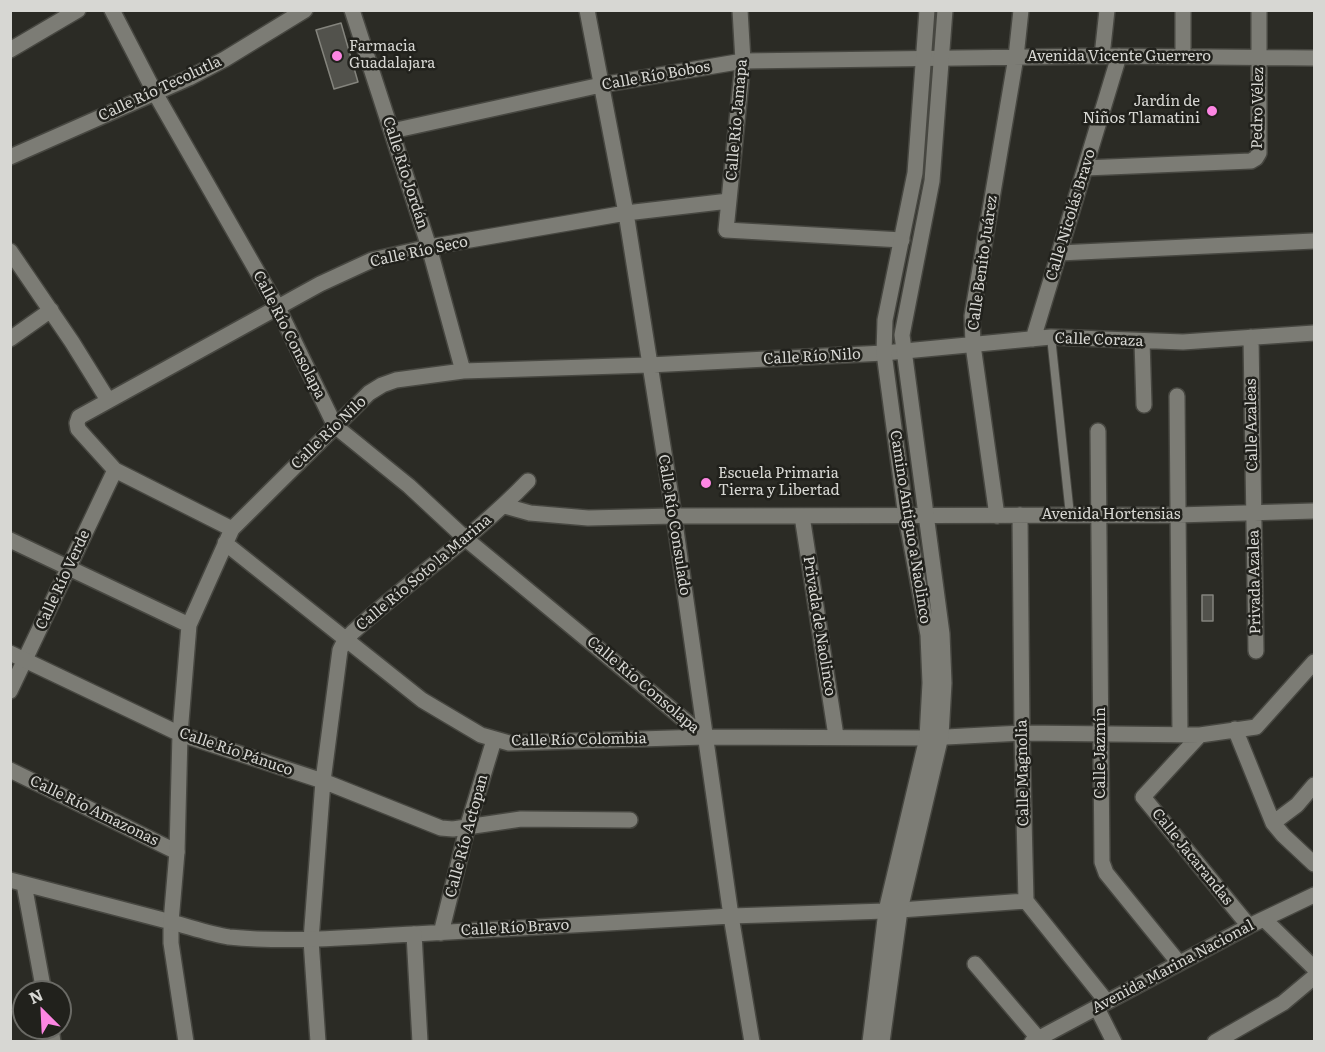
<!DOCTYPE html>
<meta charset="utf-8">
<style>
body{margin:0}
#map{position:relative;width:1325px;height:1052px;overflow:hidden;background:#2b2b25;font-family:Literata,serif}
canvas{display:block}
.frame{position:absolute;inset:0;border:12px solid #d7d7d3;pointer-events:none}
.north{position:absolute;left:12px;top:980px;width:60px;height:60px;box-sizing:border-box;background:#21211c;border:2px solid #6a6a65;border-radius:50%;rotate:336deg;font-size:16px;font-weight:700;line-height:24px;text-align:center;color:#d7d7d3}
.north::after{content:'';display:block;margin:auto;width:21px;height:27px;background:#fd86e3;clip-path:polygon(50% 0,100% 100%,50% 72%,0 100%)}
</style>
<div id="map">
<canvas width="1325" height="1052"></canvas>
<div class="frame"></div>
<div class="north">N</div>
</div>
<script>
const c = document.querySelector('canvas').getContext('2d');
c.lineJoin = 'round';
function paint(path, color) {
  c.fillStyle = color;
  c.fill(path, 'evenodd');
}
function stroke(path, color, width, dash) {
  c.strokeStyle = color;
  c.lineWidth = width;
  c.lineCap = dash ? 'butt' : 'round';
  c.setLineDash(dash || []);
  c.stroke(path);
}
function drawText(font, color, halo, rows, align = 'center') {
  c.font = font + ' Literata,serif';
  c.lineWidth = 5;
  c.setLineDash([]);
  c.textBaseline = 'middle';
  c.strokeStyle = halo;
  c.fillStyle = color;
  for (const [text, x, y, turn = 0] of rows) {
    c.save();
    c.translate(x, y);
    c.rotate((+turn || 0) * Math.PI / 180);
    c.textAlign = isNaN(turn) ? turn : align;
    if (halo) c.strokeText(text, 0, 0);
    c.fillText(text, 0, 0);
    c.restore();
  }
}
const building = new Path2D(`
 M341 23 358 82 334 89 316 30Z
 M1202 595H1213V621H1202Z`);
paint(building, '#52524c');
stroke(building, '#84847d', 1.5);
const service = new Path2D(`
 M1051 337 1070 515`);
const minor = new Path2D(`
 M112 10 155 93 278 308 335 426 409 486 466 539 705 737
 M352 10 429 247 463 371
 M587 10 626 213 674 516 731 916 752 1042
 M740 10 743 61 726 230 902 240
 M1183 10V56
 M10 50 78 10
 M1102 56 1107 10
 M392 131 601 85 743 61 1102 56 1314 58
 M1085 168 1251 161 1256 158 1259 153V10
 M10 251 72 342 108 400
 M1059 253 1314 241
 M1251 337 1256 651
 M10 339 51 310
 M1033 339 1119 56
 M1142 341 1144 405
 M1177 396 1180 734
 M1098 431 1102 862 1106 873 1179 963
 M505 506 530 513 588 518 674 516 1177 515 1314 511
 M1020 515 1022 733 1026 901 1107 1002
 M802 516 836 736
 M997 516 973 345 972 316 1016 57 1021 10
 M232 529 115 470 78 429 77 423 79 417 320 284 372 260 429 247 626 213 729 201
 M10 540 189 625
 M225 543 422 700 481 735 509 743 705 737 927 738 1022 733 1200 735 1256 727 1314 662
 M10 691 115 470
 M1235 729 1273 823 1283 835 1314 864
 M1200 735 1143 797 1249 926
 M10 770 177 852
 M630 820 521 819 453 829 441 828 323 781 180 734 189 625 232 529 369 393 382 385 396 380 463 371 649 365 884 353 1051 337 1183 342 1314 333
 M1273 823 1297 805 1314 785
 M10 880 171 922V943L186 1042
 M24 884 44 992
 M1264 919 1314 968
 M441 933 468 825 494 740
 M414 934 731 916 886 911 1026 901
 M975 964 1038 1038
 M1097 1008 1114 1042
 M51 1028 53 1042
 M318 1042 311 940 323 781 340 650 345 640 353 632C410 580 474 537 528 481
 M1032 1042 1249 926 1314 895
 M1215 1042 1283 1003 1314 977`);
const secondary = new Path2D(`
 M10 157 189 78 225 59 305 10
 M10 653 180 734 177 852 171 922C190 927 210 934 229 937 291 943 353 937 414 934L420 1042
 M870 1042 886 911 927 738 930 683 928 635 906 517 884 353 885 320 915 173 927 10
 M882 1042 900 910 941 736 944 683 942 634 902 335 932 181 945 10`);
stroke(service, '#474741', 10);
stroke(minor, '#474741', 18);
stroke(secondary, '#474741', 18);
stroke(service, '#7c7c75', 8);
stroke(minor, '#7c7c75', 15);
stroke(secondary, '#7c7c75', 15);
for (const [x, y, r, color] of [
 [337,56,6,"#fd86e3"],
 [1212,111,6,"#fd86e3"],
 [706,483,6,"#fd86e3"]
]) {
  const dot = new Path2D();
  dot.arc(x, y, r, 0, 2 * Math.PI);
  c.fillStyle = color;
  c.fill(dot);
  stroke(dot, '#21211c', 2);
}
drawText('15px', '#d7d7d3', '#21211c', [
 ["Farmacia",349,47],
 ["Guadalajara",349,64],
 ["Jardín de",1200,102,"right"],
 ["Niños Tlamatini",1200,119,"right"],
 ["Escuela Primaria",718,474],
 ["Tierra y Libertad",718,491]
], 'left');
drawText('15px', '#d7d7d3', '#21211c', [
 ["Avenida Vicente Guerrero",1119,57],
 ["Calle Río Bobos",656,76,-10],
 ["Calle Río Tecolutla",160,89,-25],
 ["Pedro Vélez",1258,108,-89],
 ["Calle Río Jamapa",737,120,-85],
 ["Calle Río Jordán",405,173,72],
 ["Calle Nicolás Bravo",1071,215,-73],
 ["Calle Río Seco",419,252,-12],
 ["Calle Benito Juárez",983,263,-82],
 ["Calle Río Consolapa",289,335,63],
 ["Calle Coraza",1099,340,2],
 ["Calle Río Nilo",812,357,-3],
 ["Calle Azaleas",1252,425,-91],
 ["Calle Río Nilo",329,433,-44],
 ["Avenida Hortensias",1111,515],
 ["Calle Río Consulado",674,525,81],
 ["Camino Antiguo a Naolinco",910,527,81],
 ["Calle Río Soto la Marina",424,573,-40],
 ["Calle Río Verde",63,580,-65],
 ["Privada Azalea",1255,582,-91],
 ["Privada de Naolinco",819,626,81],
 ["Calle Río Consolapa",643,685,40],
 ["Calle Río Colombia",579,740,-1],
 ["Calle Río Pánuco",236,752,19],
 ["Calle Jazmín",1101,753,-90],
 ["Calle Magnolia",1023,773,-91],
 ["Calle Río Amazonas",94,811,26],
 ["Calle Río Actopan",467,836,-75],
 ["Calle Jacarandas",1192,857,51],
 ["Calle Río Bravo",515,928,-3],
 ["Avenida Marina Nacional",1173,967,-28]
]);
</script>
